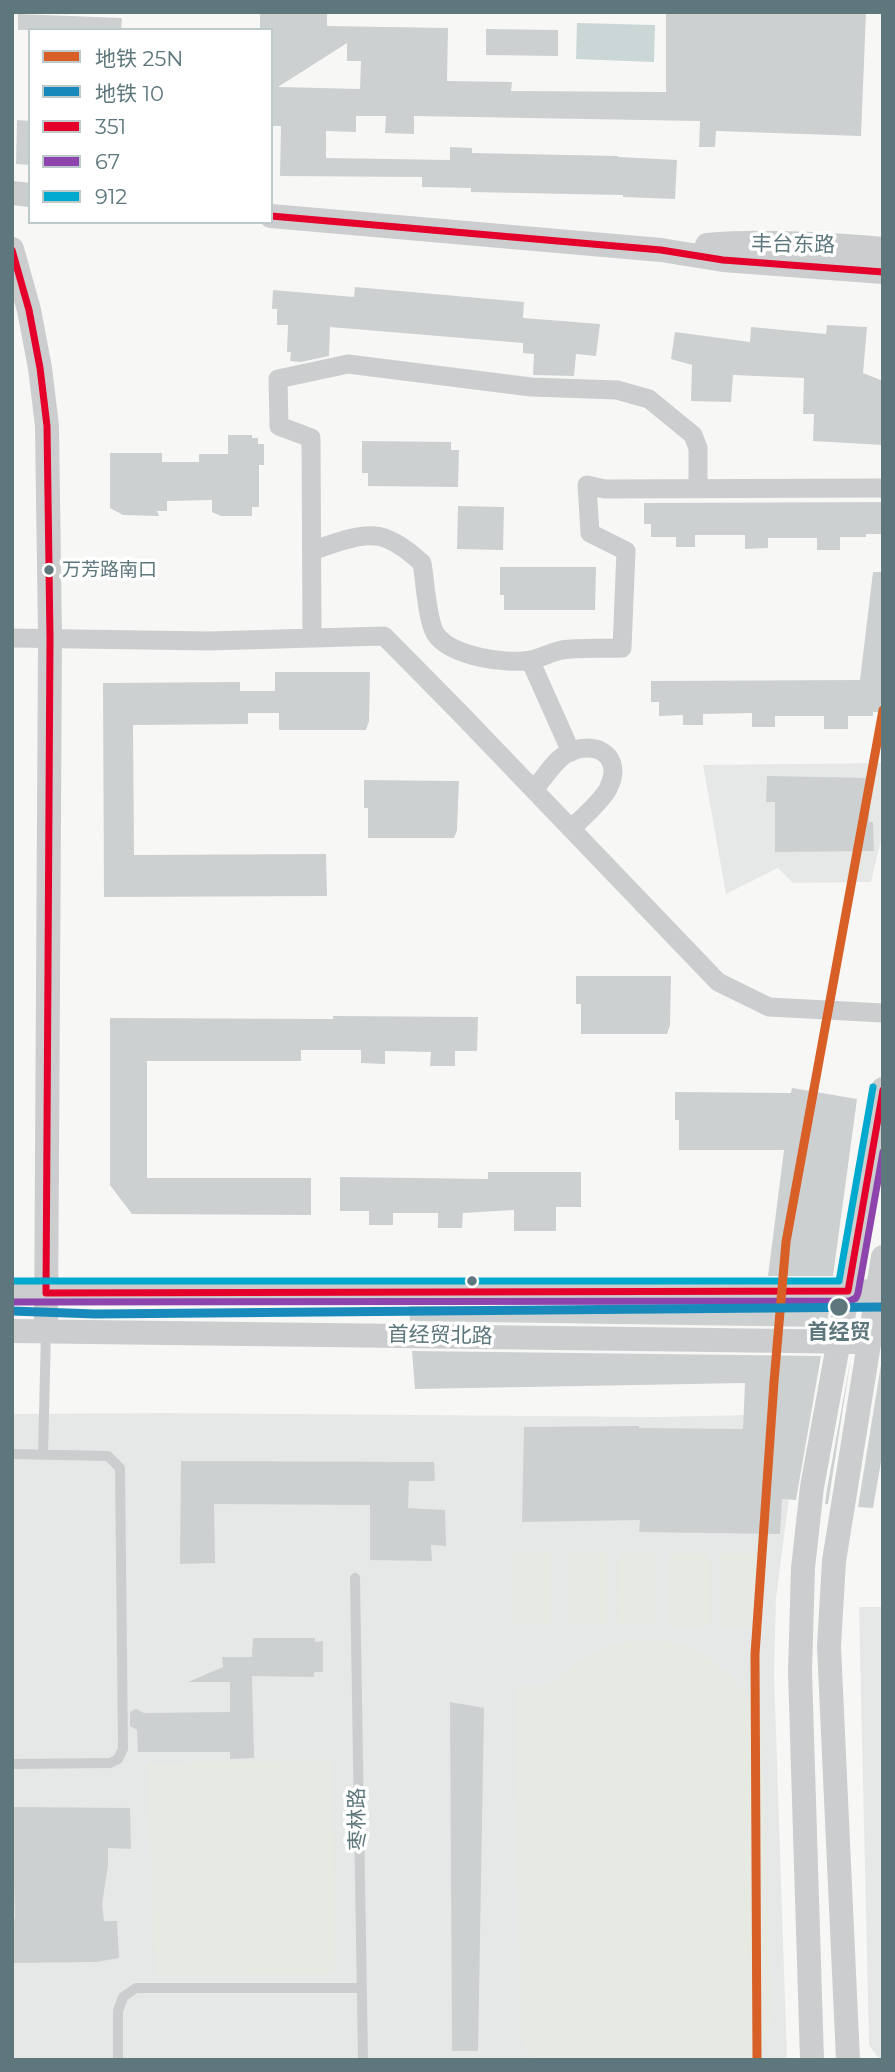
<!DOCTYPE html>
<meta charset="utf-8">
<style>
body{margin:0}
#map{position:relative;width:895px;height:2072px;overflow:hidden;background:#f7f7f6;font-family:Montserrat,"Noto Sans SC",sans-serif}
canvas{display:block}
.frame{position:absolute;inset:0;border:14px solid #5d777c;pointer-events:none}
.legend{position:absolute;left:28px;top:28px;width:245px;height:196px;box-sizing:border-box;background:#fff;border:2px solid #bec9cb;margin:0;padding:9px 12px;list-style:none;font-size:21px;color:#5d777c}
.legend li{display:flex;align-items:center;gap:14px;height:35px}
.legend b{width:35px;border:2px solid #bec9cb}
</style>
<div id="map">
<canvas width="895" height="2072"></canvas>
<div class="frame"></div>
<ul class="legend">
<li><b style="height:9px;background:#d85f26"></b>地铁 25N</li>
<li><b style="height:9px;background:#178abb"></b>地铁 10</li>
<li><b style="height:9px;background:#e4002b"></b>351</li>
<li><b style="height:9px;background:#8e44ad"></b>67</li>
<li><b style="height:9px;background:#00a9ce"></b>912</li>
</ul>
</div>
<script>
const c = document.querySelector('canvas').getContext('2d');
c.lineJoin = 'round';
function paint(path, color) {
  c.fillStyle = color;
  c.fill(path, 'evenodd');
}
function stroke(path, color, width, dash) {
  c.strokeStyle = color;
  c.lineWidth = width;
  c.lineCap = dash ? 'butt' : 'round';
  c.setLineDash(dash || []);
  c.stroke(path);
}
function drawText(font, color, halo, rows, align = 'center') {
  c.font = font + ' Montserrat,"Noto Sans SC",sans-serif';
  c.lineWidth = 7;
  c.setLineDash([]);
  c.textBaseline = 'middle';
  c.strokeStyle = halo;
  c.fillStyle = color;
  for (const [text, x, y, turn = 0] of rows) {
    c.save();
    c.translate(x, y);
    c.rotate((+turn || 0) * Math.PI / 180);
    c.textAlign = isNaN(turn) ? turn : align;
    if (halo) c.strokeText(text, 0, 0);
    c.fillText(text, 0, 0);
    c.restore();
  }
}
paint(new Path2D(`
 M883 763V831L871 882 793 883 778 868 726 894 703 765Z
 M165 1413 657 1417 800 1414 776 1598 774 1673 787 2060H12V1414Z
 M859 1607H883V2060H880L869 2045Z`), '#e6e8e7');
paint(new Path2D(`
 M511 1552H550V1624L512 1623Z
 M567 1553H606V1625H567Z
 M619 1553H657V1625H618Z
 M670 1554H709V1626H670Z
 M721 1554H761V1626H721Z
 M636 1641C647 1641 659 1640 669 1642 711 1650 743 1684 762 1721L771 2021 766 2038 757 2060H533L520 2038 516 1687 550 1686C574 1662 602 1643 636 1641Z
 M332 1760 335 1973 156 1977 147 1764Z`), '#e7e9e3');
paint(new Path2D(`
 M577 23 655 25 654 62 576 59Z`), '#cad7d6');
paint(new Path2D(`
 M260 12H327V26L448 28 447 81 512 82 511 91 666 92V12H866L861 136 716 131 715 147H699L700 121 414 116V134L385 133 386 116H356V132L326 131V158L450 160V147L472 148V153L618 156V157L677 160 675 199 623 197V195L471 192V188L422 187V177L280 176 281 126H271V30H260ZM347 43V61H361L360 89 278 87Z
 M18 14 122 18 121 30H18Z
 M486 29 558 30V56L486 55Z
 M17 120 30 121V165L16 164Z
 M355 287 524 302 523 318 600 324 596 356 576 354 574 376 533 375 534 354 523 353V343L330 327 329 356 301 362 290 361 291 352H287L288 325H277V309H272L273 290 354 297Z
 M827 325 867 327 863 373 883 381V445L813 441 814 414H803L804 378 733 375 731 402 691 401 692 365 671 359 675 332 750 342 751 327 826 334Z
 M228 435H252V438H258V444H264V465H259V507H252V516H221L212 512V500L167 501V511H157L159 516 123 515 110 508V453H162V462H199V454H228Z
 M362 441 451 442V450H459L458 487 368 486V473H362Z
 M883 502V534H866V537H840V550H817V538H768V548L745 549V535H695V547H676V537H651V524H644V503Z
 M458 506 504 507 503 550 457 549Z
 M500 567H596L595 610H504V595H500Z
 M873 572H883V712H873V716H848V729H824V716H775V727H752V713L703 714V725H683V715L659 716V702H651V681L860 680Z
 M275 672H370L369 721 366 730H279V713H248V724L133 725 134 855 326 854 327 896 104 897 103 683 240 682V691H275Z
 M767 776 870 778 869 822H873L874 851 775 852V802H766Z
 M364 780 459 781 457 830 454 838H368V808H364Z
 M576 976H671L670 1025 667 1034H581V1004H576Z
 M333 1016 478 1017 477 1051H455V1066H430L431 1052 385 1051V1064L361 1063V1050H301V1061H147V1178H311V1215L132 1214 110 1185V1018L333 1019Z
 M792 1088 857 1099 833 1276H768L784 1150H679V1120H675V1092L791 1093Z
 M488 1172H581V1207H556V1231H514V1210L463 1213 462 1228H438V1213H393V1225H369V1211H340V1177L488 1179Z
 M409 1306H830L826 1327 410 1321Z
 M412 1351 821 1356 796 1500 782 1499 780 1534 639 1532 640 1520 522 1522 524 1427 639 1426V1428L743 1429 745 1383 415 1389Z
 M883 1352V1450L873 1508 858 1507Z
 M851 1357 828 1504H825L827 1489Z
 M181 1461 434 1462 435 1481H409L408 1508 445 1510 446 1546 431 1545 432 1561 370 1560V1505L214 1504 215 1563 180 1564Z
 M253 1638H315V1642L323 1641V1672H314V1677L252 1676 254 1758 230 1759V1752H138L137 1730 130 1726V1712L136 1709 144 1713 230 1712V1682H188L223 1667 222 1657H252Z
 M450 1702 484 1708 478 2051H452Z
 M12 1807 130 1808 131 1849 108 1848V1865L102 1904 104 1921H117L119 1958 96 1962 12 1963V1929L15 1917Z`), '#cdd0d0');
stroke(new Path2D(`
 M12 1454 108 1456 120 1468 123 1749 118 1759 110 1763 12 1764
 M43 1454 46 1333
 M355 1578 363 2060
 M118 2060V2011L123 1997 136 1988H361`), '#cccdce', 10);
stroke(new Path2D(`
 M312 551C329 545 357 534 375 536 392 537 411 553 422 563 425 580 427 619 435 633 449 656 506 665 531 660 541 658 551 652 562 650 581 647 603 649 622 648L626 551 590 533 587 485 605 489 883 488
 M12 638 209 641 384 636 461 714 718 982 769 1007 883 1013
 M312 638 311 438 279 426 278 379 348 364 531 387 617 390 649 399 693 435 698 448V489
 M530 660 571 752
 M534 790C543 779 554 761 566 754 595 738 625 756 608 789 601 802 582 818 571 829`), '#cccdce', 19);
stroke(new Path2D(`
 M12 193 30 195
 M271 216 661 250 723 260 883 272
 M707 245C763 240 826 244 883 249
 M12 249 29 310 40 368 47 426 50 638 46 1331
 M12 1292 878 1291
 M12 1331 868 1342
 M812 2060 800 1671 803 1568 812 1487 848 1291 883 1089
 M848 2060 829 1646 834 1561 883 1257`), '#cccdce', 24);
stroke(new Path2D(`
 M271 216 661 250 723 260 883 272
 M12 250 29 310 40 368 47 426 50 638 46 1293 848 1291 883 1090`), '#e4002b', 7);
stroke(new Path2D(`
 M12 1302 850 1301 856 1298 858 1293 883 1152`), '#8e44ad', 7);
stroke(new Path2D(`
 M12 1281H839L873 1087`), '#00a9ce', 7);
stroke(new Path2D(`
 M757 2060 755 1654 774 1382 786 1242 883 710`), '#d85f26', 9);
stroke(new Path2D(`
 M12 1311 95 1314 883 1307`), '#178abb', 9);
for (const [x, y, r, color] of [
 [49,570,6,"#5d777c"],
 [472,1281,6,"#5d777c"],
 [839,1307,10,"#5d777c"]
]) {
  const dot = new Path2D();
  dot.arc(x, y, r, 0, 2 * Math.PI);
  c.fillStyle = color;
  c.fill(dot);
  stroke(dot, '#fff', 2.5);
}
drawText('19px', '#5d777c', '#fff', [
 ["万芳路南口",62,570]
], 'left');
drawText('21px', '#5d777c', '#fff', [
 ["丰台东路",793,245,1],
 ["首经贸北路",440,1336,1],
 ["枣林路",358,1819,-91]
]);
drawText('bold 21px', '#5d777c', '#fff', [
 ["首经贸",839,1333]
]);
</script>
